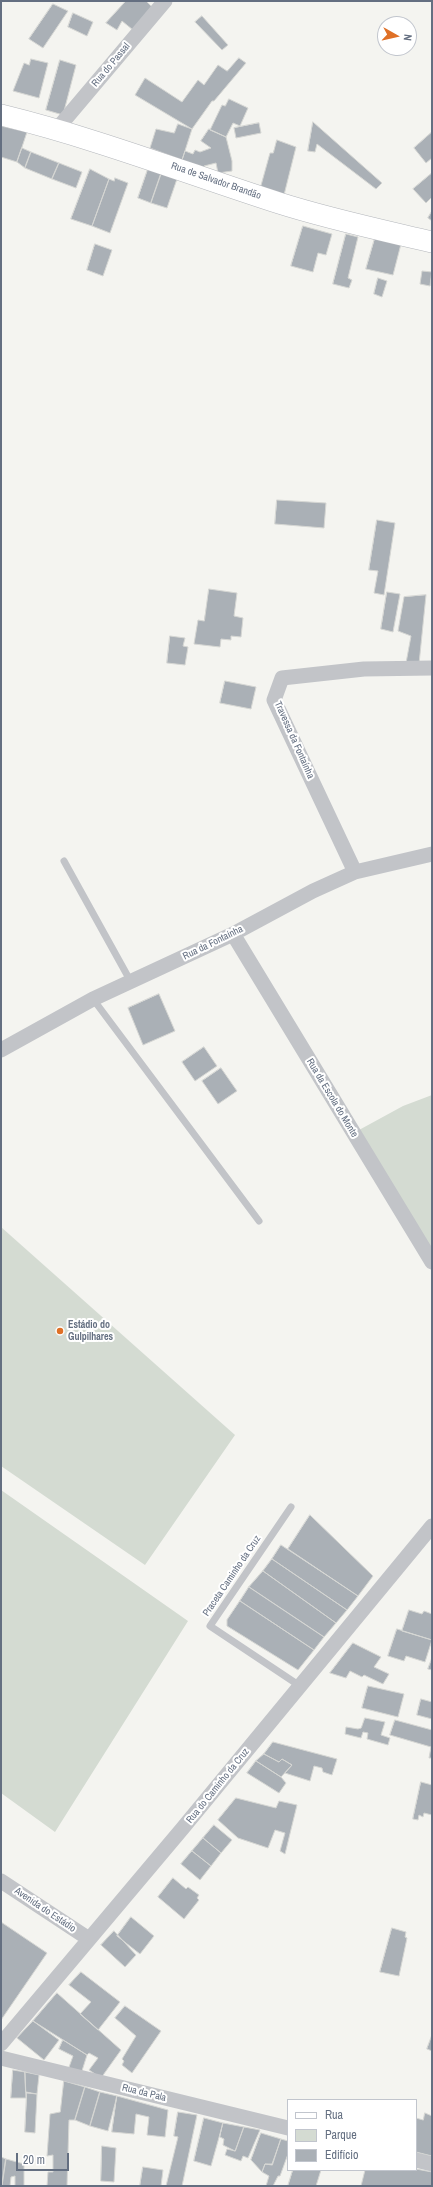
<!DOCTYPE html>
<meta charset="utf-8">
<style>
body{margin:0}
#map{position:relative;width:433px;height:2187px;overflow:hidden;background:#f4f4f0;font-family:"Archivo Narrow",sans-serif}
canvas{display:block}
.frame{position:absolute;inset:0;border:2px solid #646f81;pointer-events:none}
.legend{position:absolute;left:287px;top:2099px;width:130px;height:72px;box-sizing:border-box;background:#fff;border:1px solid #c1c5cd;margin:0;padding:5px 7px;list-style:none;font-size:12px;color:#646f81}
.legend li{display:flex;align-items:center;gap:8px;height:20px}
.legend b{width:20px;border:1px solid #c1c5cd}
.north{position:absolute;left:377px;top:16px;width:40px;height:40px;box-sizing:border-box;background:#fff;border:1px solid #c1c5cd;border-radius:50%;rotate:98deg;font-size:11px;font-weight:700;line-height:16px;text-align:center;color:#646f81}
.north::after{content:'';display:block;margin:auto;width:14px;height:18px;background:#df7026;clip-path:polygon(50% 0,100% 100%,50% 72%,0 100%)}
.scale{position:absolute;left:16px;top:2153px;width:53px;height:18px;box-sizing:border-box;border:2px solid #646f81;border-top:0;padding-left:5px;font-size:12px;line-height:14px;white-space:nowrap;color:#646f81;-webkit-text-stroke:3px #fff;paint-order:stroke}
</style>
<div id="map">
<canvas width="433" height="2187"></canvas>
<div class="frame"></div>
<ul class="legend">
<li><b style="height:5px;background:#fff"></b>Rua</li>
<li><b style="height:11px;background:#d4dbd2"></b>Parque</li>
<li><b style="height:11px;background:#aab0b6"></b>Edifício</li>
</ul>
<div class="north">N</div>
<div class="scale">20 m</div>
</div>
<script>
const c = document.querySelector('canvas').getContext('2d');
c.lineJoin = 'round';
function paint(path, color) {
  c.fillStyle = color;
  c.fill(path, 'evenodd');
}
function stroke(path, color, width, dash) {
  c.strokeStyle = color;
  c.lineWidth = width;
  c.lineCap = dash ? 'butt' : 'round';
  c.setLineDash(dash || []);
  c.stroke(path);
}
function drawText(font, color, halo, rows, align = 'center') {
  c.font = font + ' "Archivo Narrow",sans-serif';
  c.lineWidth = 4;
  c.setLineDash([]);
  c.textBaseline = 'middle';
  c.strokeStyle = halo;
  c.fillStyle = color;
  for (const [text, x, y, turn = 0] of rows) {
    c.save();
    c.translate(x, y);
    c.rotate((+turn || 0) * Math.PI / 180);
    c.textAlign = isNaN(turn) ? turn : align;
    if (halo) c.strokeText(text, 0, 0);
    c.fillText(text, 0, 0);
    c.restore();
  }
}
paint(new Path2D(`
 M432 1095V1249L359 1130 403 1106Z
 M1 1227 235 1435 145 1565 1 1466Z
 M1 1490 188 1621 55 1832 1 1793Z`), '#d4dbd2');
const building = new Path2D(`
 M126 1H146L153 8 133 30 122 21 117 30 106 23Z
 M53 4 68 11 43 48 29 39Z
 M73 13 93 22 87 36 68 27Z
 M202 16 228 45 222 50 195 22Z
 M239 58 246 63 214 101H212L192 129 135 95 145 78 182 102 198 80 204 85 218 65 227 71Z
 M31 59 48 63 39 98 13 91 24 63 29 65Z
 M60 60 76 65 63 115 46 110Z
 M229 99 248 108 240 126 233 123 226 137 210 130 222 105 225 106Z
 M313 122 382 183 376 189 317 144 315 152 308 151Z
 M259 123 261 133 236 138 234 128Z
 M178 124 192 129 182 160 150 148 156 129 174 133Z
 M1 126 27 132 17 162 1 157Z
 M209 129 226 137 232 161V171L218 173 216 163 204 166 205 169 182 160 185 151 193 154 195 150 200 152 211 148 201 141Z
 M432 132V158L426 163 414 148Z
 M277 140 296 147 284 195 260 189 270 153H273Z
 M22 148 31 152 25 168 17 162Z
 M31 152 59 163 52 179 25 168Z
 M59 163 82 172 76 188 52 179Z
 M90 169 109 179 92 226 71 219Z
 M148 169 161 174 151 203 138 198Z
 M432 173V197L426 203 413 189Z
 M161 174 177 179 167 208 151 203Z
 M115 178 128 183 110 233 92 226 109 179 114 181Z
 M432 211V221L428 218Z
 M303 226 332 234 326 255 318 253 313 272 291 266Z
 M346 234 358 237 348 278 352 280 349 288 333 284Z
 M375 238 401 244 393 275 366 269Z
 M95 244 112 250 103 276 87 270Z
 M432 269 430 286 420 284 422 271 432 272Z
 M378 278 387 281 382 297 374 294Z
 M277 500 326 503 324 528 275 524Z
 M377 520 395 523 384 595 374 593 378 571 369 570Z
 M209 589 237 593 234 616 243 618 241 637 231 636V640L221 639 220 647 194 644 198 620 204 621Z
 M387 592 400 594 393 632 381 629Z
 M426 595 419 664 406 663 411 636 398 631 404 597Z
 M170 636 185 638 183 646 188 647 185 665 167 663Z
 M225 681 256 687 251 709 220 703Z
 M159 994 175 1031 143 1045 128 1008Z
 M204 1047 217 1066 195 1081 182 1062Z
 M221 1068 237 1091 218 1104 202 1081Z
 M310 1515 373 1576 358 1596 288 1549Z
 M281 1545 358 1596 347 1610 272 1559Z
 M272 1559 347 1610 336 1623 263 1571Z
 M263 1571 336 1623 324 1637 249 1587Z
 M249 1587 324 1637 314 1650 240 1601Z
 M240 1601 314 1650 298 1670 227 1626V1620Z
 M409 1610 422 1614 424 1611 432 1614V1640L402 1631Z
 M397 1629 432 1640 425 1662 406 1656 404 1661 388 1656Z
 M353 1643 381 1657 374 1667 389 1674 383 1684 364 1675 362 1677 350 1671 346 1678 330 1673Z
 M432 1658V1670L428 1669Z
 M368 1686 404 1694 398 1717 362 1708Z
 M421 1699 432 1702V1719L417 1715Z
 M365 1718 385 1722 381 1735 390 1738 388 1745 367 1739 368 1733 363 1732 361 1738 345 1734 346 1727 358 1729 361 1728Z
 M395 1720 432 1730V1758H429L431 1747 390 1735Z
 M273 1742 337 1759 332 1775 323 1772 322 1768 314 1766 310 1781 285 1773 292 1765 282 1759 279 1762 264 1754Z
 M264 1754 279 1762 282 1759 292 1765 281 1777 256 1761Z
 M256 1761 281 1777 286 1783 279 1793 247 1773Z
 M421 1782 432 1785V1815L424 1813 423 1817 419 1815 418 1820 413 1819Z
 M236 1798 276 1808 279 1801 297 1805 285 1854 280 1851 285 1833 275 1830 268 1848 238 1838 218 1820Z
 M214 1825 232 1840 221 1853 203 1838Z
 M203 1838 221 1853 211 1866 192 1851Z
 M192 1851 211 1866 200 1880 181 1864Z
 M173 1878 186 1889 188 1887 199 1895 197 1898 199 1900 184 1919 158 1897Z
 M131 1917 154 1936 140 1954 117 1936Z
 M1 1922 47 1953 1 2020Z
 M392 1928 406 1932 405 1937 407 1938 399 1976 380 1972Z
 M114 1931 136 1955 125 1967 101 1945Z
 M81 1972 120 2002 98 2030 80 2014 91 2002 69 1985Z
 M57 1993 121 2050 101 2078 89 2070 98 2058 89 2053 87 2055 33 2021Z
 M125 2006 161 2031 132 2073 122 2065 124 2061 122 2059 136 2036 115 2018Z
 M33 2021 59 2040 44 2060 17 2038Z
 M432 2035V2051L427 2049Z
 M63 2040 87 2055 81 2074 68 2070 73 2056 59 2049Z
 M13 2070 25 2072 26 2098H11Z
 M25 2072 39 2075 37 2094 26 2092Z
 M64 2081 85 2087 75 2120H69L67 2186H47L48 2172H53V2155L47 2156 50 2114 60 2112Z
 M85 2087 100 2092 90 2126 75 2120Z
 M100 2092 117 2096 108 2131 90 2126Z
 M27 2093 37 2094 35 2133 25 2132Z
 M117 2096 168 2110 165 2137 147 2135 149 2117 136 2114 134 2134 112 2132Z
 M178 2112 197 2115 182 2186H166L178 2137 174 2136Z
 M425 2113 432 2116V2156L416 2152V2118L423 2120Z
 M204 2118 223 2123 211 2166 194 2161Z
 M223 2123 244 2127 235 2151 223 2145 224 2139 220 2137Z
 M244 2127 260 2130 248 2158 243 2156 241 2161 225 2155 227 2149 235 2151Z
 M261 2133 281 2139 272 2164H265L262 2172 251 2160Z
 M281 2139 288 2141V2154L280 2176H278L273 2186H266L269 2176 262 2172 265 2164 272 2165Z
 M102 2146 116 2148 114 2182 101 2181Z
 M1 2157 6 2159 2 2186H1Z
 M6 2159 24 2164V2186H15V2176L11 2177 10 2186H2Z
 M143 2167 163 2170 161 2186H140Z
 M416 2169 432 2172V2186H361L365 2170H364Z
 M293 2170H321L316 2186H288Z`);
paint(building, '#aab0b6');
stroke(building, '#d5d6d3', 1);
const secondary = new Path2D(`
 M1 115C95 138 186 173 279 203 329 219 381 230 432 242`);
stroke(secondary, '#b4b7bc', 22);
stroke(new Path2D(`
 M64 861 131 982
 M93 999 259 1221
 M291 1507 210 1626 300 1686`), '#c2c4c8', 7);
stroke(new Path2D(`
 M57 129 165 1
 M355 872 274 700 282 678 364 669 432 668
 M233 934 432 1262
 M1 1050 93 999 233 934 313 891 355 872 432 854
 M1 1881 89 1939
 M1 2044 182 1829 432 1526
 M1 2058 288 2128
 M416 2160 432 2164`), '#c2c4c8', 15);
stroke(secondary, '#fff', 21);
for (const [x, y, r, color] of [
 [60,1331,4,"#df7026"]
]) {
  const dot = new Path2D();
  dot.arc(x, y, r, 0, 2 * Math.PI);
  c.fillStyle = color;
  c.fill(dot);
  stroke(dot, '#fff', 1.5);
}
drawText('10px', '#646f81', '#fff', [
 ["Rua do Passal",111,65,-50],
 ["Rua de Salvador Brandão",216,181,19],
 ["Travessa da Fontaínha",294,740,66],
 ["Rua da Fontaínha",213,943,-26],
 ["Rua da Escola do Monte",332,1098,59],
 ["Praceta Caminho da Cruz",232,1576,-56],
 ["Rua do Caminho da Cruz",218,1786,-51],
 ["Avenida do Estádio",45,1910,34],
 ["Rua da Pala",144,2093,14]
]);
drawText('bold 10px', '#646f81', '#fff', [
 ["Estádio do",68,1325],
 ["Gulpilhares",68,1337]
], 'left');
</script>
